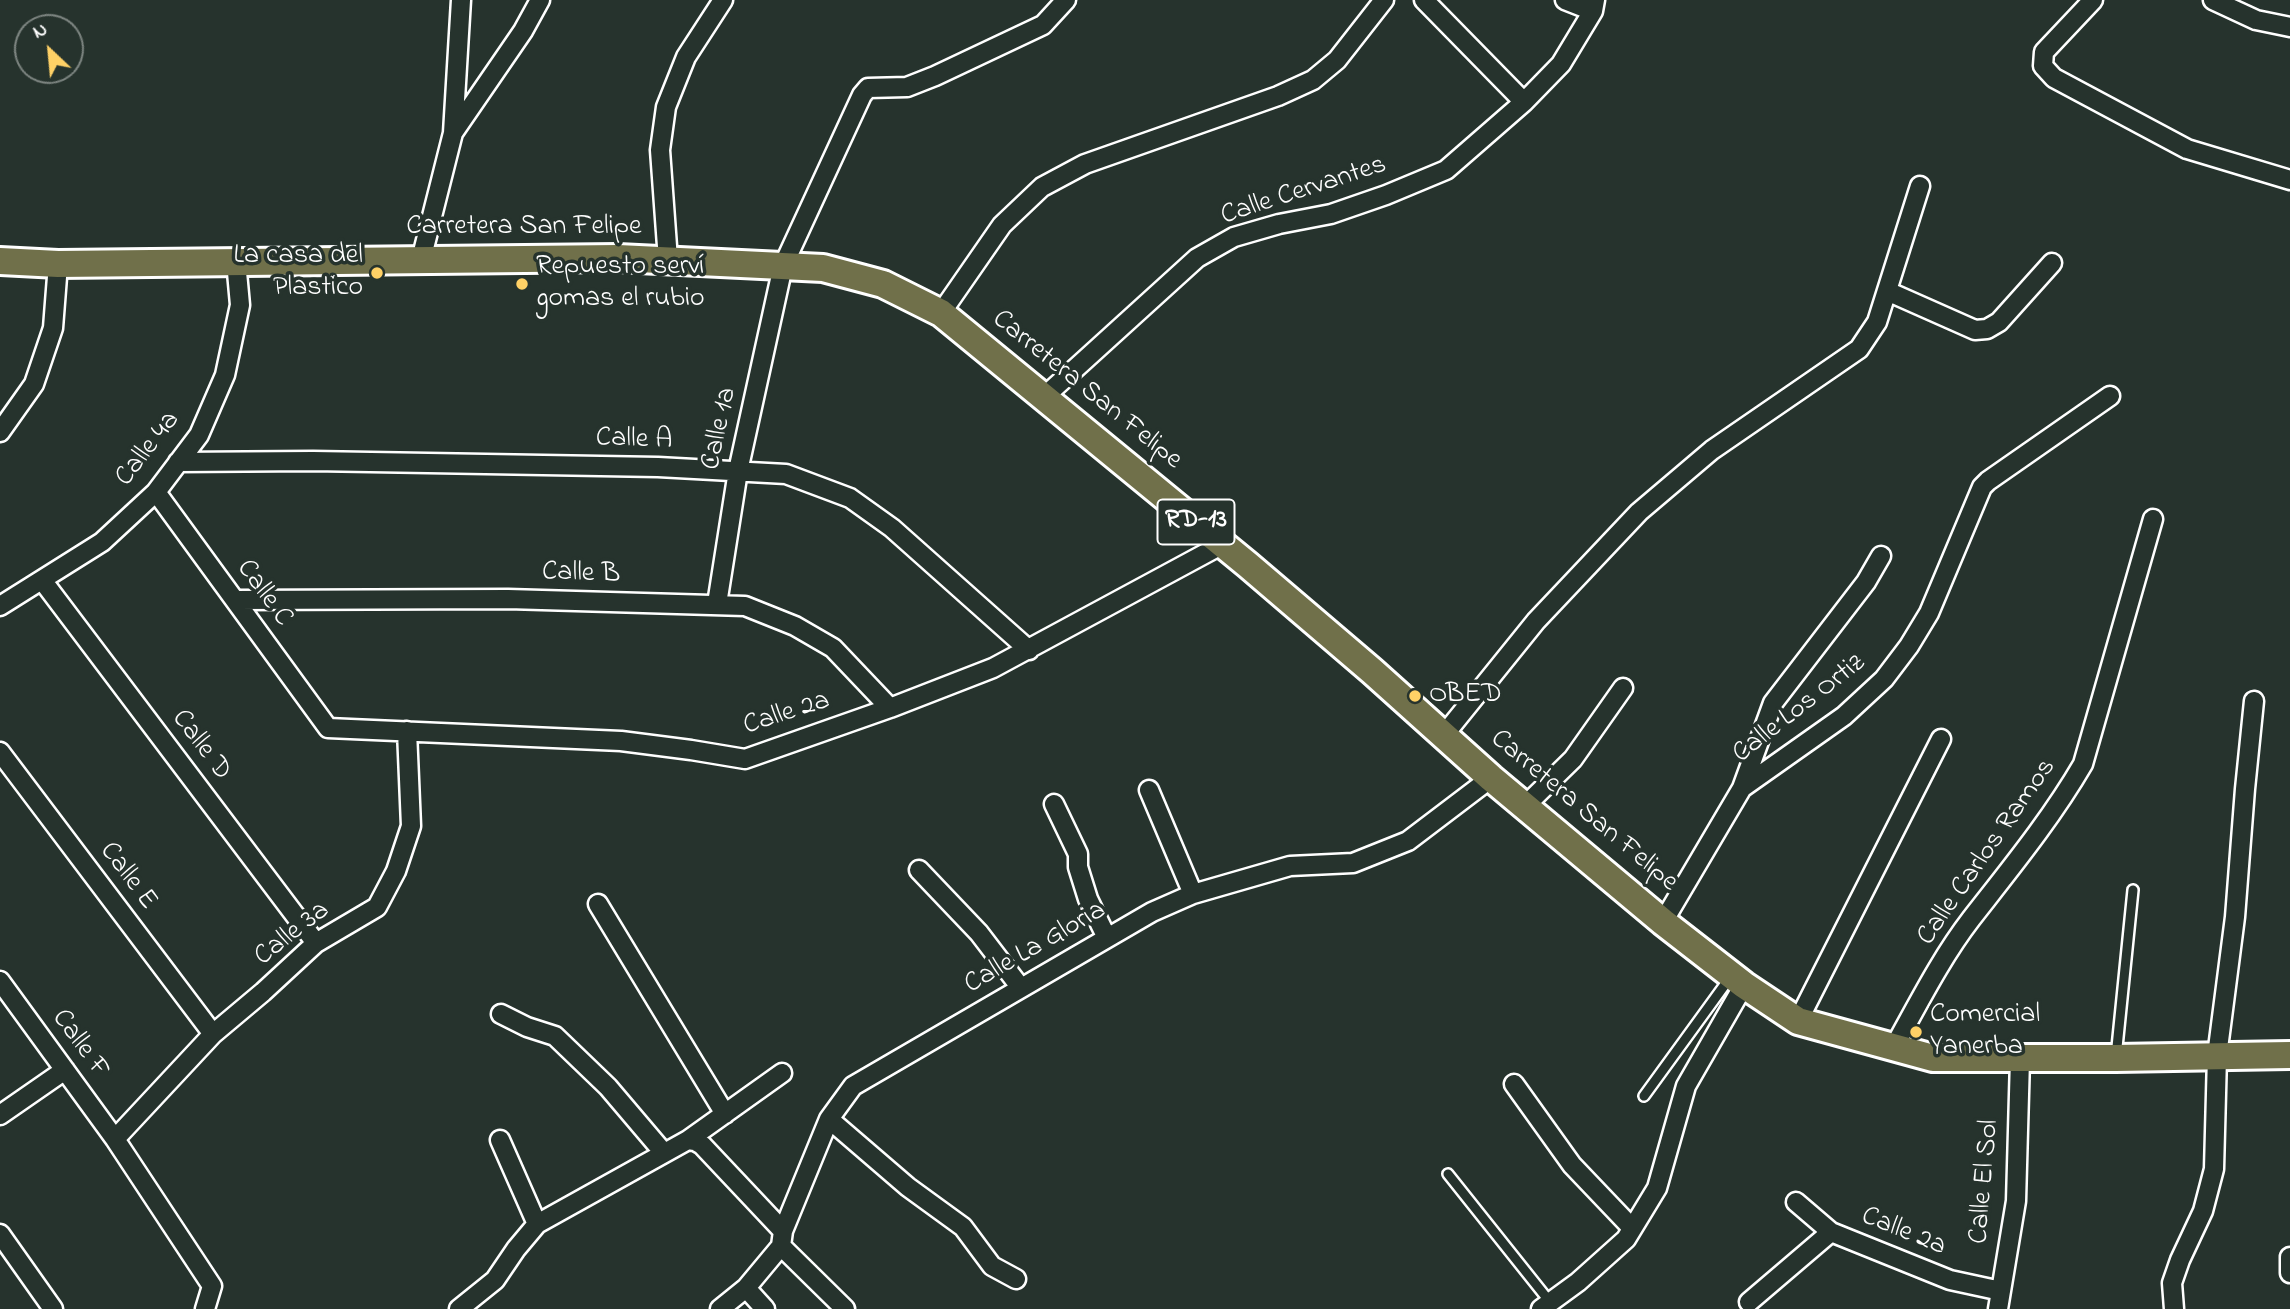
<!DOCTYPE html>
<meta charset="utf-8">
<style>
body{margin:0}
#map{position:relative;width:2290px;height:1309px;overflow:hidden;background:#26332d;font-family:"Indie Flower",sans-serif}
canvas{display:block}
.north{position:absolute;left:14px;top:14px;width:70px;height:70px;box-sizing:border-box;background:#26332d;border:2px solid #7d8581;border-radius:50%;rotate:334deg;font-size:19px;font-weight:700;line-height:28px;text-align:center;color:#fff}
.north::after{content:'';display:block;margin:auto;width:24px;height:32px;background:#ffd166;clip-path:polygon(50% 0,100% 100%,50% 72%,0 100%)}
</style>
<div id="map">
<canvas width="2290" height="1309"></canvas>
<div class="north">N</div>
</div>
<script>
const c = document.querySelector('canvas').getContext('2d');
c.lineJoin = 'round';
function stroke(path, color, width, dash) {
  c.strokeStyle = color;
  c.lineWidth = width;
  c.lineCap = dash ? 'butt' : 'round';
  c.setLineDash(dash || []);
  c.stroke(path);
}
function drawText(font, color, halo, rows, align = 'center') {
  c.font = font + ' "Indie Flower",sans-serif';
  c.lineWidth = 7;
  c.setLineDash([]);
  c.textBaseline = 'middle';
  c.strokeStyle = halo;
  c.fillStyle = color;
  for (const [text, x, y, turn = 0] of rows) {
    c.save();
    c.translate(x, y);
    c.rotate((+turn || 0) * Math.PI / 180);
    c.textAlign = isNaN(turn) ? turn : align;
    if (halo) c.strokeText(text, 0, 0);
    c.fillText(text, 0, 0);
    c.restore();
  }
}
const service = new Path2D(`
 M2116 1057 2133 890
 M1644 1096 1729 979
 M1448 1174 1550 1302`);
const minor = new Path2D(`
 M1424 0 1524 102
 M1565 0 1593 11
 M2093 0 2044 52 2043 66 2054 78 2187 149 2290 180
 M2213 0 2256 20 2290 27
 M453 133 523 31 540 0
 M421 260 453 133 461 0
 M668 260 660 150 666 107 686 57 723 0
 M1887 291 1975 330 1987 329 1999 322 2052 263
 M941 313 1002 225 1042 187 1085 164 1278 96 1313 80 1337 60 1384 0
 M1044 397 1197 258 1234 237 1279 224 1331 214 1386 195 1446 170 1524 102 1561 64 1593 11 1595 0
 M0 432 34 384 53 328 58 264
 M178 462 313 461 658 467 786 474 850 498 892 528 1029 650
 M156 492 328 728 621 741 691 750 745 759 890 708 993 668 1223 544
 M42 580 316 943
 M235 600 508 599 745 606 795 626 833 648 890 708
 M717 604 738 471 783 266 862 95 868 88 907 87 935 76 1043 25 1066 0
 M0 606 102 542 156 492 199 435 225 375 240 305 236 261
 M1444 735 1536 621 1639 512 1712 450 1859 349 1877 322 1920 186
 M0 752 213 1034
 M1742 788 1773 703 1866 582 1881 556
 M1149 790 1193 894
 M1054 804 1078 854V867L1088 899 1107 938
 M1525 806 1573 759 1623 688
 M919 870 979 933 1021 988
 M598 904 725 1114
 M1663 922 1742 788 1844 716 1884 679 1909 646 1929 613 1982 487 1988 481 2110 396
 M0 981 115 1139 212 1286 205 1309
 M501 1014 527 1027 555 1036 608 1087 664 1153
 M1798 1021 1941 739
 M1894 1047C1918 1004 1941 958 1971 919 2010 869 2051 819 2083 764L2153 519
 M1514 1084 1572 1165 1632 1228
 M0 1115 65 1070
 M829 1119 908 1187 963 1227 992 1266 1016 1279
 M115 1139 213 1034 263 992 316 943 377 907 396 871 411 826 407 731
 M500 1140 537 1224
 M688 1140 782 1073
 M1796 1202 1831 1232 1950 1280 2001 1291
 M0 1234 53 1309
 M781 1246 845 1309
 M2290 1257V1273
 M746 1288 765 1309
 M1749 1302 1831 1232
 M459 1309 495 1280 516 1249 537 1224 688 1140 695 1141 702 1145 783 1231
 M720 1309 746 1288 781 1246 783 1231 829 1119 853 1086 1152 912 1193 894 1290 866 1353 863 1408 841 1491 778
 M1541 1309 1578 1282 1626 1239 1657 1188 1686 1086 1744 985
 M1998 1309 2016 1201 2020 1059
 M2174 1309 2172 1283 2180 1260 2203 1211 2214 1169 2217 1056 2235 917 2245 789 2254 701`);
const primary = new Path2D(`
 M0 261 58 264 618 258 823 268 883 284 941 313 1248 565 1372 671 1491 778 1663 922 1744 985 1798 1021 1933 1058H2116L2290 1055`);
stroke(service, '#fff', 14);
stroke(minor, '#fff', 23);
stroke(primary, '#fff', 32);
stroke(service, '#26332d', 9);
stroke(minor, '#26332d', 18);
stroke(primary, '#70704a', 26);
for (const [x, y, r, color] of [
 [377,273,7,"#ffd166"],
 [522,284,7,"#ffd166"],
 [1415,696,7,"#ffd166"],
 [1916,1032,7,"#ffd166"]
]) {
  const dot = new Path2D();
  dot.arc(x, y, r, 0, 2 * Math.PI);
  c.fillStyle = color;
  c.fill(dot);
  stroke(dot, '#26332d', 2.5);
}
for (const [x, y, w] of [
 [1196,522,77]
]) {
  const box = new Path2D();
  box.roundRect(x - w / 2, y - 22.5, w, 45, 5);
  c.fillStyle = '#26332d';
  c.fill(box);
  stroke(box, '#fff', 2);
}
drawText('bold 26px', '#fff', null, [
 ["RD-13",1196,522]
]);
drawText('28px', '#fff', '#26332d', [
 ["Calle Cervantes",1304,192,-18],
 ["Carretera San Felipe",524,228],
 ["Carretera San Felipe",1086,391,39],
 ["Calle 1a",721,429,-78],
 ["Calle A",634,441,2],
 ["Calle 4a",149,450,-52],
 ["Calle B",581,575,2],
 ["Calle C",263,594,54],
 ["Calle Los Ortiz",1800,710,-38],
 ["Calle 2a",787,715,-18],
 ["Calle D",200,746,53],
 ["Carretera San Felipe",1583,812,40],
 ["Calle Carlos Ramos",1988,853,-55],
 ["Calle E",127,877,53],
 ["Calle 3a",293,935,-38],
 ["Calle La Gloria",1036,949,-30],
 ["Calle F",79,1045,54],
 ["Calle El Sol",1986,1182,-85],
 ["Calle 2a",1903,1233,22]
]);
drawText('28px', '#fff', '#26332d', [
 ["La casa del",363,257,"right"],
 ["Plastico",363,289,"right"],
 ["Repuesto serví",536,268],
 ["gomas el rubio",536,300],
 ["OBED",1429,696],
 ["Comercial",1930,1016],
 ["Yanerba",1930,1048]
], 'left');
</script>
